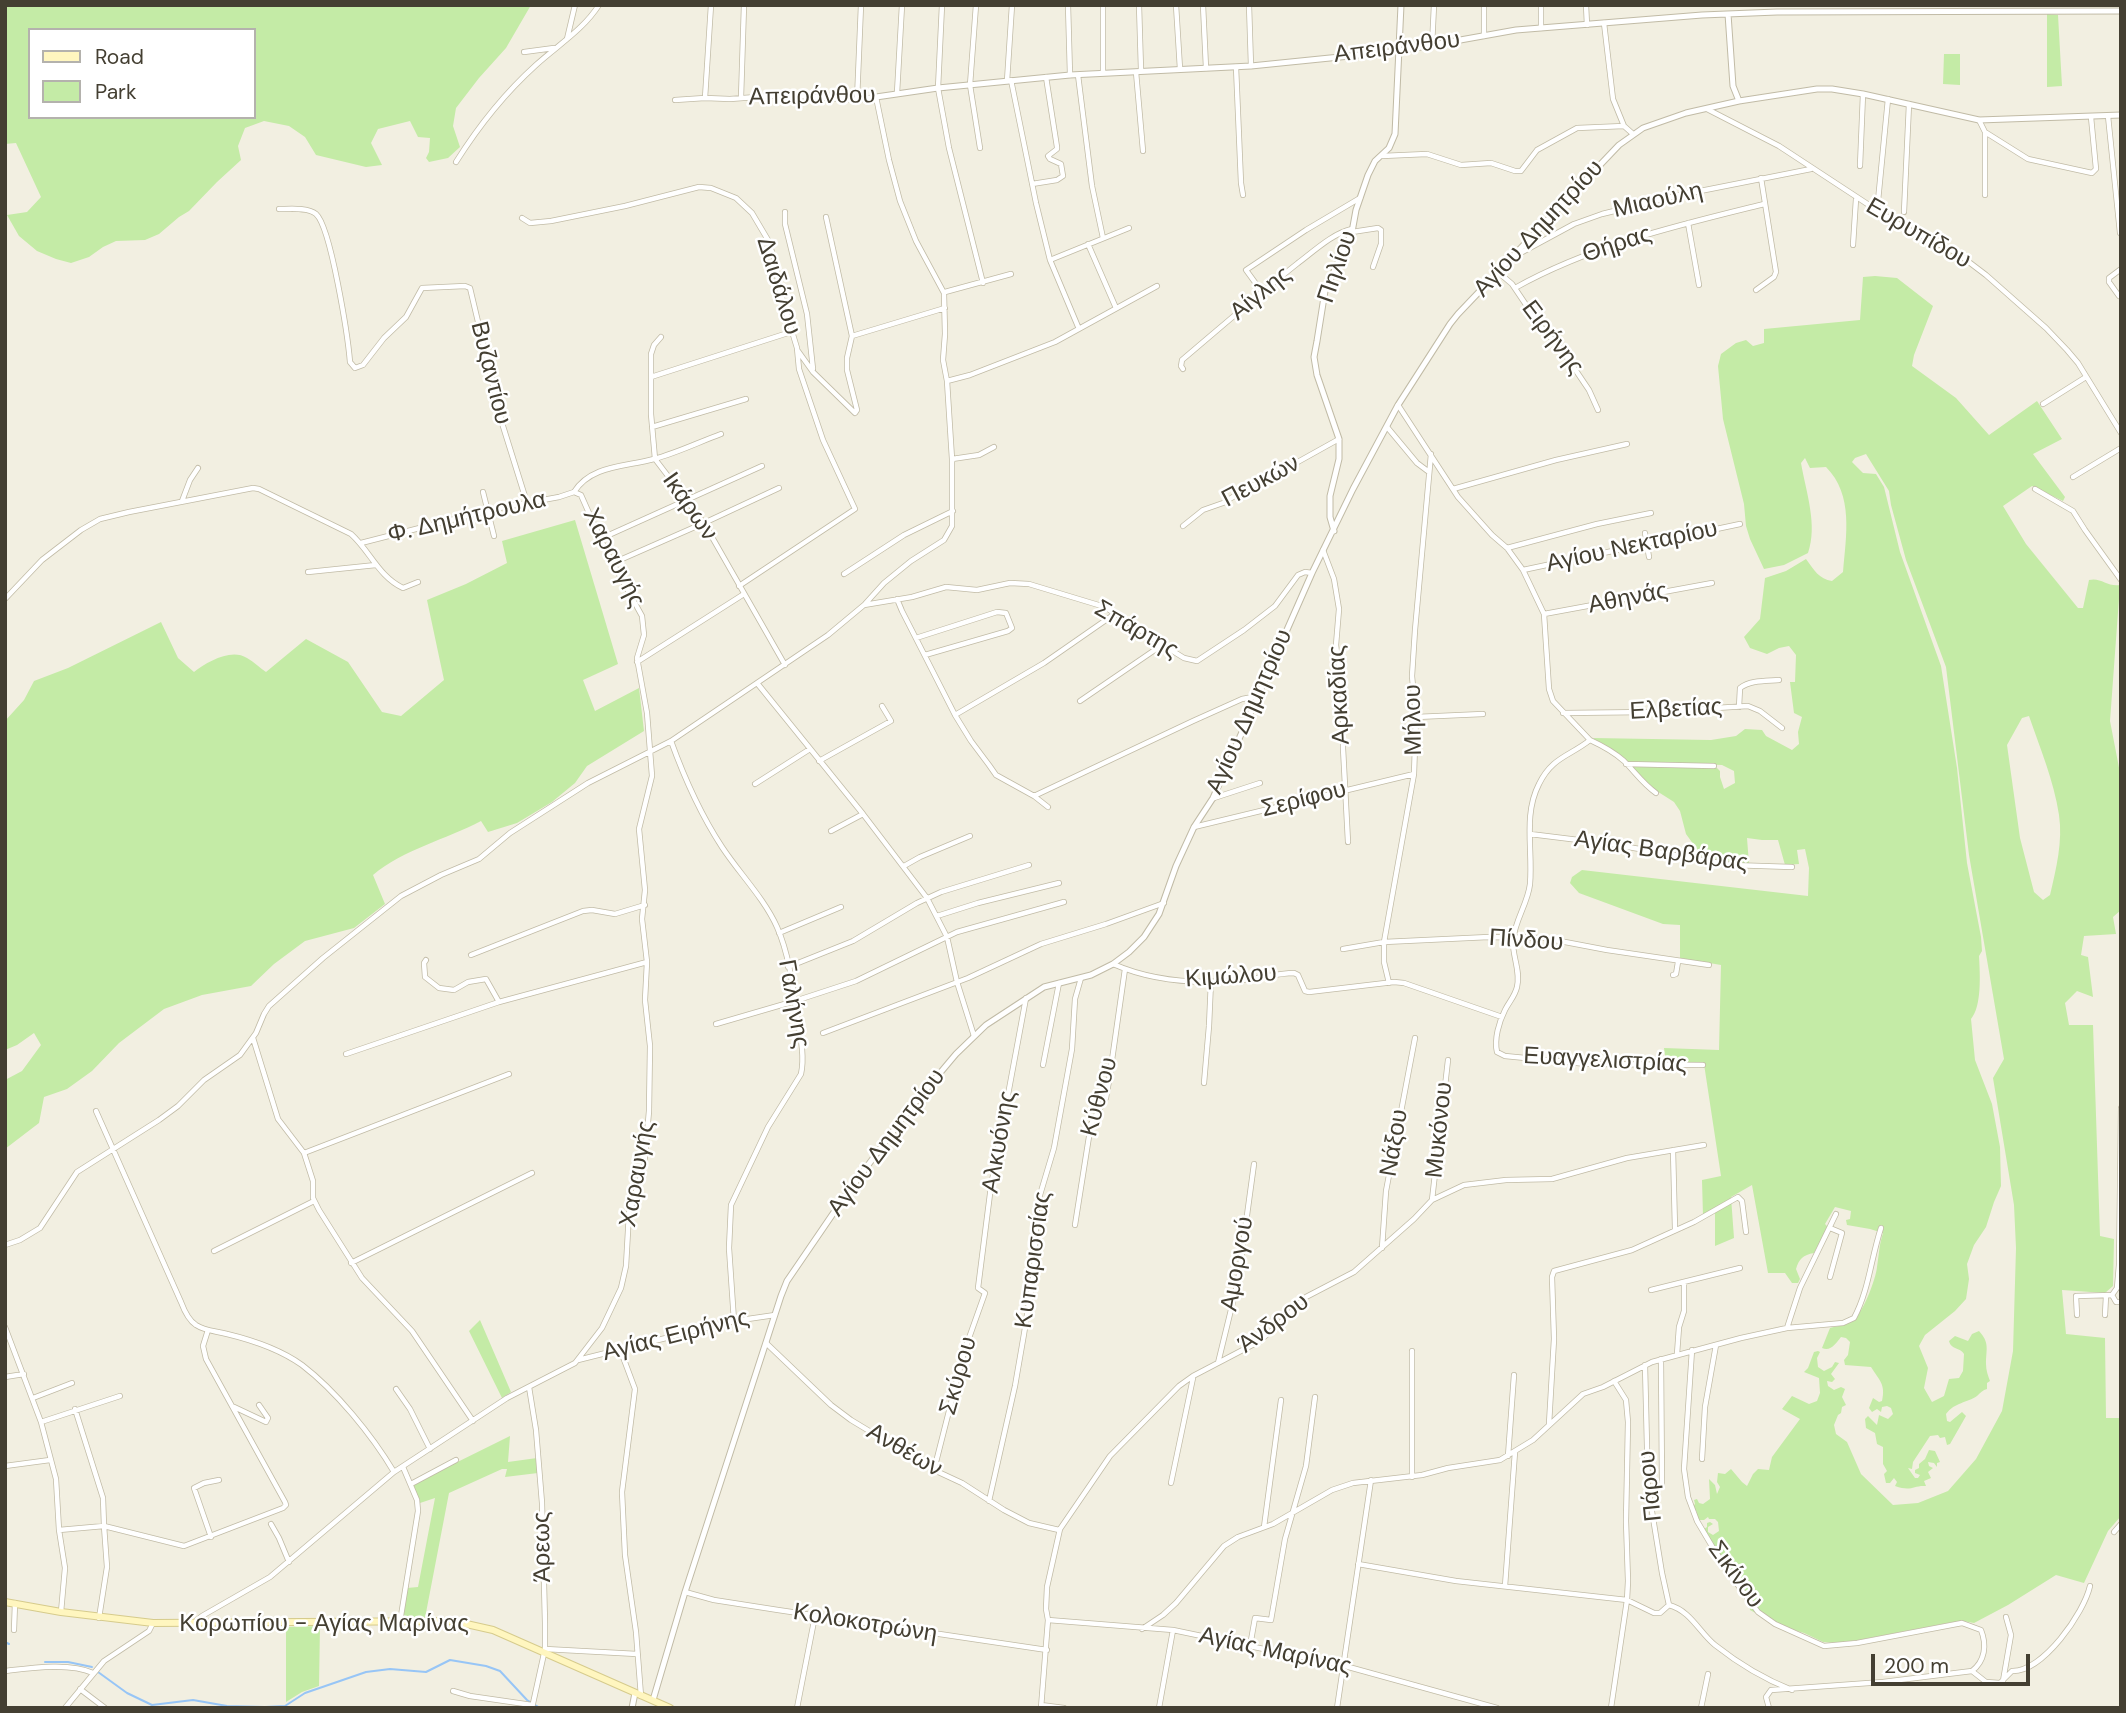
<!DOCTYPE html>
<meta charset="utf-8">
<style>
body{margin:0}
#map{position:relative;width:2126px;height:1713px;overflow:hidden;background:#f2efe1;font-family:"DM Sans",sans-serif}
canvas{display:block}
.frame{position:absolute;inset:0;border:7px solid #443f32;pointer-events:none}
.legend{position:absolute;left:28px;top:28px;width:228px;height:91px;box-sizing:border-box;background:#fff;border:2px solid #b4b2ad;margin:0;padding:9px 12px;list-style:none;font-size:21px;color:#443f32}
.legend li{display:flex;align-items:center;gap:14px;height:35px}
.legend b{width:35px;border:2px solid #b4b2ad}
.scale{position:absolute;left:1871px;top:1654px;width:159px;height:32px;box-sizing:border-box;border:4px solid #443f32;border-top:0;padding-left:9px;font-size:21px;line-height:24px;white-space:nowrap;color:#443f32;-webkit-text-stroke:5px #fff;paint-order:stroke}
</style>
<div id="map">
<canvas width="2126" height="1713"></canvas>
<div class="frame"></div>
<ul class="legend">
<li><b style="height:9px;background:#fff6bf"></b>Road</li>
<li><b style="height:19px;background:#c4eba6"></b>Park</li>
</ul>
<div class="scale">200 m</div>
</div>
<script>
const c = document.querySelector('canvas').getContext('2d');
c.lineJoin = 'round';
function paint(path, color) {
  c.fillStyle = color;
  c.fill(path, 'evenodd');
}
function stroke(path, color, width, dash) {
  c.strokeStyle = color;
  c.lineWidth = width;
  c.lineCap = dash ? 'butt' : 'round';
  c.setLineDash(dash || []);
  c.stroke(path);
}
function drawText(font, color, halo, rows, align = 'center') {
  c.font = font + ' "DM Sans",sans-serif';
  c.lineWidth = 5;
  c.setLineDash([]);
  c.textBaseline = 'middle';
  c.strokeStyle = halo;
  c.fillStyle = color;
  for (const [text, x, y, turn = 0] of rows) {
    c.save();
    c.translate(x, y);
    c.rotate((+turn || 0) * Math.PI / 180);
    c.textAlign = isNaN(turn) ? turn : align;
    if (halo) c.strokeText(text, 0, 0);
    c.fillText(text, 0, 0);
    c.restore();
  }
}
paint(new Path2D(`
 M5 5H531L506 48 479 78 456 108 453 126 460 147 448 158 429 162 426 158 429 152 430 138 418 137 410 121 378 129 371 143 382 165 366 167 316 155 305 137 289 126 264 121 245 128 238 146 241 160 217 182 189 211 179 217 159 234 145 240 116 241 103 247 89 257 71 263 56 259 37 251 19 236 7 215 27 212 41 197 16 143 5 144ZM30 30H254V117H30Z
 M2047 14 2058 15 2062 86 2047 87Z
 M1944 54H1960V85L1943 84Z
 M1875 276 1897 278 1933 306 1914 355 1912 366 1956 398 1989 435 2037 401 2062 439 2033 454 2065 497 2063 501 2032 486 2003 506 2026 544 2078 608H2083L2089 580C2101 577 2107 587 2120 585L2110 721 2121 778V910L2113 917 2116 934 2084 936 2081 955 2088 957 2093 997 2077 991 2065 1003 2069 1025H2093L2100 1236 2114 1239 2113 1286 2105 1293 2062 1290 2066 1334 2105 1338 2106 1418H2121V1516L2108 1531 2084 1583 2056 1575 2008 1605 1974 1623 1963 1621 1948 1623 1859 1640 1836 1643 1823 1642 1804 1633 1780 1626 1750 1610 1749 1603 1744 1599 1748 1595 1746 1592 1744 1593 1739 1581H1736L1730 1571 1731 1568 1717 1565V1560L1709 1549 1711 1543 1704 1529 1707 1527V1523L1710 1522 1713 1524 1708 1527V1532L1713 1535 1719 1531 1718 1522 1715 1519H1709L1708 1517 1704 1520H1698L1694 1513 1697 1512 1692 1507 1695 1504 1694 1500 1697 1499 1699 1503 1703 1504 1710 1499 1709 1479 1715 1485 1717 1494 1720 1487 1717 1482 1718 1473 1725 1474 1731 1469 1742 1482 1747 1486 1753 1474 1758 1469 1769 1470 1772 1457 1800 1419 1782 1409 1792 1396 1809 1404 1817 1401 1820 1393 1819 1378 1804 1372 1808 1368 1814 1352 1818 1351 1820 1352 1817 1358 1818 1367 1824 1371 1832 1367 1835 1362 1839 1363 1831 1374 1835 1379 1832 1382 1827 1381 1828 1386 1834 1390 1841 1387 1845 1389 1842 1397 1846 1405 1842 1407 1841 1413 1838 1415 1834 1425 1836 1434 1847 1442 1861 1474 1893 1505 1918 1503 1948 1491 1976 1459 2002 1411 2013 1351 2016 1248 2014 1205 1993 1078 2004 1059 1969 855 1946 667 1906 560 1891 505 1889 491 1866 454 1855 458 1852 462 1863 473 1876 474 1884 487 1900 552 1941 666 1957 768 1967 863 1981 937 1982 951 1979 956C1980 974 1982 1006 1971 1019L1975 1060 1992 1104 2000 1147 2001 1186 1994 1202 1986 1227 1974 1245 1967 1264 1969 1279 1966 1299 1955 1311 1925 1335 1919 1346 1928 1368 1924 1388 1932 1402 1944 1396 1949 1379 1959 1378 1963 1371 1964 1354C1960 1347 1951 1350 1949 1341L1955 1336 1968 1341 1972 1334 1979 1331C1990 1343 1986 1349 1986 1364 1986 1370 1988 1376 1990 1381L1987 1383V1389C1983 1390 1980 1393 1977 1396 1967 1403 1955 1402 1946 1414L1947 1421 1950 1422 1962 1412 1966 1416 1950 1444 1947 1445 1945 1437 1940 1438 1938 1435 1930 1436 1913 1462 1912 1469 1908 1468 1915 1478H1918L1920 1475 1915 1473V1470L1919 1468V1464L1925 1459 1929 1450 1935 1451 1940 1462 1937 1463V1467L1934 1463 1928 1462 1929 1466 1933 1468 1928 1472 1931 1478 1924 1481 1926 1486C1913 1485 1912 1492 1895 1486L1897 1482 1894 1478 1890 1483H1886L1884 1474 1887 1471 1883 1464V1447L1877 1444 1875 1433 1866 1428 1865 1419 1868 1416 1877 1425 1879 1415 1888 1419 1893 1414 1891 1408 1887 1406 1882 1407 1881 1412 1877 1409 1872 1412 1869 1408 1873 1398 1879 1402 1882 1401C1886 1384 1879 1380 1871 1367L1845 1365 1844 1360 1848 1355 1850 1342 1846 1338 1841 1337C1836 1343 1831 1352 1822 1348L1830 1328C1837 1326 1844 1326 1851 1322 1862 1316 1876 1279 1877 1267 1879 1255 1879 1245 1883 1233L1870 1229 1847 1225 1846 1220 1850 1219 1851 1211 1835 1207 1825 1224 1828 1227 1814 1253C1803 1255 1799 1259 1796 1269L1800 1279 1798 1283H1792L1785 1273H1768L1752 1185 1731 1197 1734 1238 1715 1246V1210L1703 1216 1702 1180 1721 1176 1704 1064 1666 1062 1664 1048 1719 1050 1721 965 1680 958V925L1663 924 1579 893 1570 883 1572 877 1582 870 1808 896 1809 868 1805 849 1797 850 1799 864 1785 865 1778 840H1762L1747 838 1749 864 1702 856 1686 834 1680 811 1674 802 1652 788 1628 765H1683L1717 768 1720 771V777L1724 789 1735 783 1734 771 1722 765 1627 762 1593 738 1711 740 1736 736 1745 729 1762 730 1766 736 1792 750 1799 744 1798 732 1802 717 1794 713 1790 682H1795L1796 655 1789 646 1779 648 1767 654 1750 648 1744 637 1760 619 1765 578 1786 571 1806 559C1814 570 1819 579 1832 581L1843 572C1846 536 1854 495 1826 467L1810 468 1805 458 1801 463C1806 492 1818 525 1808 553L1784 565 1764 569 1750 539 1746 526 1744 504 1723 419 1718 366 1721 354 1736 343 1746 340 1753 346 1764 343V329L1860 320 1863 277ZM2029 716C2040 748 2054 781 2059 815 2063 841 2056 870 2050 895L2043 900 2034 892 2020 838 2007 745 2022 718Z
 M575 520 618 664 583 680 595 711 639 688 644 731 587 766 575 783 552 802 517 823 488 832 481 821C445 840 404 849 373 875L385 904 354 928 305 941 274 964 251 986 202 995 164 1009 119 1043 92 1071 67 1089 44 1097 39 1123 5 1149V1080L22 1071 41 1045 34 1033 17 1045 5 1050V721L24 700 34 681 68 668 161 622 178 658 194 672C207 662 231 648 247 658 254 662 260 668 266 672L306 639 348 662 382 712 401 716 444 680 427 600 466 584 507 563 502 541Z
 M480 1320 511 1392 502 1398 469 1331Z
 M510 1436 508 1462 537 1458 538 1473 505 1477 507 1469H502L449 1493 425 1618 403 1617 407 1588 418 1587 435 1498 420 1503 413 1484Z
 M320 1626 319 1686 302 1692 286 1702V1627Z`), '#c4eba6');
stroke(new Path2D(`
 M5 1642 9 1644
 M45 1662H68L92 1667
 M98 1672 127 1693 152 1705 193 1700 227 1706 265 1707 285 1706 305 1693 366 1672 390 1669 426 1672 450 1660 486 1666 500 1671 527 1700 540 1708`), '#97c5f6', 2);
const minor = new Path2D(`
 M942 5 938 88 949 148 983 283
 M976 5 970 85 980 148
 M1068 5 1070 75
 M1139 5 1141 70
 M1176 5 1180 69
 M1203 5 1206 68
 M1249 5 1251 66
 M1484 5V36
 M1541 5V28
 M1586 5 1587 25
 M1604 23 1613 99 1624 126
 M567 39 575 5
 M1432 46 1434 5
 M524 52 554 48
 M1236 67 1241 183 1243 195
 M1136 72 1143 151
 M1103 73V5
 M1078 75 1092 186 1103 238
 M1011 80 1036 203 1050 260 1079 329
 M1007 81 1012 5
 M897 93 902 5
 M705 98 711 5
 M741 98 744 5
 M675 100 705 98 730 99 783 95 857 100 876 97 889 160 900 201 916 241 944 293 945 334 943 360 947 381 952 459V526L944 540 911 561 884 583 865 604
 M857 100 861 5
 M1707 109 1779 146 1901 226 1957 253 1986 275 2046 328 2067 350 2078 363 2121 433
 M2108 116 2120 233
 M1979 120 1985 132 2028 159 2092 173 2096 169 2091 117
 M1382 156 1427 154 1461 165 1491 163 1515 171H1521L1537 150 1577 128 1624 126 1633 134
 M456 162C478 127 505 93 536 65 558 45 583 30 599 5
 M1860 166 1863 94
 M1032 184 1057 180 1063 176 1061 164 1050 159 1048 156 1057 149V147L1046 77
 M1985 195V133
 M279 209C289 209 308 207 316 214 331 227 348 338 350 362L355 368 363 365 384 338 406 317 422 288 465 286 470 288 502 423 527 503
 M1877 211 1888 99
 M785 212V224L807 314 813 369
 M1904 212 1909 104
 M522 218 530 223 551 221 625 206 699 187 711 188 736 198 752 213 768 240 775 261 779 288 797 348 799 369 823 440 855 509 739 586
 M1688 223 1699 285
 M1352 232 1378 228 1381 230V244L1373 267
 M1088 244 1116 308
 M1853 245 1856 199
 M1513 257 1574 224 1602 214 1680 195 1811 169
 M1050 260 1129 228
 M1498 272 1512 284 1541 327 1562 350 1589 390 1598 410
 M1515 288C1592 245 1679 225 1764 204
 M1756 290 1774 277 1776 272 1761 178
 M945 292 1011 274
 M1262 292 1246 270 1306 230 1360 198
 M2119 296 2109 282V278L2121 269
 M852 336 945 308
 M661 337 654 345 651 354V414L655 459 704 523 785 665
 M798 351 813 372 855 413 857 410 847 370V358L852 336 826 217
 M1183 369 1181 366 1182 360C1221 327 1259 294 1298 263 1314 251 1333 233 1352 229
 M651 377 791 332
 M947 381 970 375 1055 342 1157 286
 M2043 404 2086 377
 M1398 405 1458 497 1492 535 1507 548 1523 570 1544 614 1549 689 1553 701 1590 740C1570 756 1552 757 1539 784 1523 815 1533 850 1530 884 1528 903 1515 920 1513 940 1512 956 1521 971 1517 987 1515 996 1509 1002 1505 1010 1499 1022 1494 1039 1497 1052L1505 1056 1587 1064 1703 1065
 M652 427 746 399
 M1387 427 1417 463 1429 472
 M952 459 979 455 994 447
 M2073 477 2121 448
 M1453 489 1556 460 1627 444
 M2035 489 2073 511 2085 530 2121 580
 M483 492 494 536
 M574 492C591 465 625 467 654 459 677 453 699 442 721 434
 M182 501 190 480 198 468
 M1183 526 1203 510 1223 503 1251 486 1260 483 1339 439
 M1645 533 1649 557
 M600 539 762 466
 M361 543 494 509 559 497 574 492
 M1507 548 1597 524 1651 513
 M1323 550 1334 579 1339 609 1336 645 1343 699V748L1348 842
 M613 563 704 523 779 488
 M1523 570 1740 524
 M308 572 376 565
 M844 574 904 535 953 511
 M5 599 42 560 81 530 100 519 129 512 253 488 259 489 351 534C370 551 379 577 403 588L418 582
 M897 599 902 611 955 715 971 741 989 765 996 775 1034 796 1048 807
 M1544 614 1712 583
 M916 638 997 612 1006 613 1012 628 1008 631 925 655
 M637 662 744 594
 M757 683 863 814 927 898 947 937 957 982 974 1036
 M1080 701 1162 645
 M1739 707 1740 688C1750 680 1766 681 1779 680
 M1563 713 1652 712 1748 706 1760 711 1782 728
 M955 715 1044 663 1116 613
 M1416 717 1483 714
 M1590 740C1603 746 1614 752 1624 761 1635 772 1643 784 1656 793
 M671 741C684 777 701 815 722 847 739 873 764 898 777 927 789 954 793 987 797 1016 800 1034 805 1056 801 1074L768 1127 731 1205 729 1248 734 1321
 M819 761 891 721 882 706
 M1626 764 1714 766
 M755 784 810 749
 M1034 796 1193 721 1242 699 1258 696
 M1214 798 1260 783
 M1194 827 1414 774
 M831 831 863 814
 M1530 834 1611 844 1731 865 1792 867
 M904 866 920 857 970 836
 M937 916 978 903 1059 883
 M779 933 841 907
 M1343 949 1384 942 1489 937 1544 938 1607 950 1709 965
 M471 955 583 911 592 910 615 914 645 905
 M426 960 424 963 425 977 439 988 454 990 468 982 486 979 499 1002
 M1113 964C1159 984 1208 985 1257 978 1269 976 1282 973 1294 973L1298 975 1305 991 1309 992 1394 982 1404 983 1502 1017
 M788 967 853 941 917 903 941 892 1029 865
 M1673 975 1676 974 1678 962
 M1389 983 1384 962V942L1414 774 1416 717 1412 676 1415 630 1431 454
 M716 1024 795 1001 856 981 957 932 1064 902
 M823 1033 968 978 1041 944 1106 924 1164 903
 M253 1038 278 1119 304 1153 313 1181V1198L319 1210 362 1278 412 1331 473 1421
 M346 1054 499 1002 647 962
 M1043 1065 1059 983
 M1204 1083 1209 1026 1211 981
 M96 1111 181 1302C184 1310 188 1320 196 1325 205 1331 216 1331 227 1334 252 1340 281 1350 302 1365 336 1391 372 1435 394 1472
 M1673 1150 1675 1229
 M304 1153 509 1074
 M1432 1200 1448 1060
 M1075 1225 1091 1124 1106 1098 1109 1081 1125 969
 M1830 1228 1842 1233 1830 1277
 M5 1245 20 1240 40 1228 77 1172 159 1120 178 1106 204 1080 240 1055 256 1033 264 1014 269 1006 323 958 401 896 441 875 479 859 510 833 588 783 671 741 828 635 864 605 912 597 946 587 977 590 1010 583 1029 584 1105 607 1171 650 1184 658 1197 661 1244 630 1275 606 1298 575 1305 572 1312 573
 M1382 1248 1386 1191 1415 1038
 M214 1251 314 1201
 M351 1263 532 1173
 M1651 1290 1740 1268
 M2112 1295 2117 1288 2119 1265 2121 1108
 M2112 1295 2116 1302H2121
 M2077 1315 2076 1296 2112 1295
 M2105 1315 2106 1296
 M5 1327 41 1422 56 1479 59 1530 65 1568 61 1612
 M1787 1328 1800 1288 1836 1214
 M766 1343 831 1405 851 1420 934 1470 962 1483 1004 1510 1029 1523 1059 1530
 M620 1349 635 1389 622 1492 625 1555 636 1632 641 1696
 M1692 1350 1684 1469 1688 1497 1697 1521 1713 1548 1737 1584 1758 1612 1775 1624 1824 1646 1857 1643 1962 1623 1981 1630C1987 1645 1985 1661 1972 1671
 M1412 1351V1477
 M1677 1354 1679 1327 1684 1311V1282
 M1661 1359 1662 1485
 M578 1360 734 1321 775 1315
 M1218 1363 1238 1281 1254 1164
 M1645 1365 1648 1487 1662 1573 1669 1605
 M5 1377 24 1374
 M529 1387 536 1430 542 1503 545 1623V1649L532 1708
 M396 1389 410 1409 430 1449
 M33 1398 72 1383
 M232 1406 266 1422 268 1418 259 1405
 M75 1409 103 1498 104 1526 184 1546 283 1508 286 1505 285 1502 206 1359 203 1346 208 1330
 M41 1422 120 1396
 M1549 1424 1554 1339 1552 1277 1554 1271 1632 1250 1694 1222 1738 1197 1742 1201 1746 1232
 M1508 1456 1514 1375
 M1702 1459 1705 1407 1716 1345
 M5 1466 50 1460
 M934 1470 964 1352 985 1293 978 1288 991 1186 1026 998
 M1171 1483 1193 1378
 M411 1484 456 1460
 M989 1501 1015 1386 1024 1334 1034 1271 1037 1205 1054 1148 1072 1049 1075 999 1081 978
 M271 1524 279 1538 289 1562
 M1264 1527 1281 1400
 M59 1530 104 1526 107 1567 99 1618
 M2114 1532 2121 1524
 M211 1537 194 1488 204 1483 219 1480
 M1358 1564 1456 1581 1627 1600 1654 1613H1660L1669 1605C1691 1611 1699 1632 1715 1645 1739 1664 1764 1679 1792 1690
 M1505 1586 1515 1452
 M685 1592 714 1600 778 1610 1047 1650
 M1048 1620 1173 1630 1345 1666 1497 1708
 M400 1622 418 1511 417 1500 403 1467
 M197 1624V1620L202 1616 270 1577 394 1472 507 1398 575 1363 602 1328 621 1288 626 1266 629 1213 644 1167 649 1111 650 1046 645 1000 647 962 642 919 645 890 639 829 652 776 647 713 637 658 644 635 642 616 604 547 581 495 574 492
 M1142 1629 1163 1615 1176 1603 1224 1546 1238 1537 1273 1524 1332 1490 1353 1483 1422 1475 1448 1468 1500 1460 1533 1440 1583 1394 1603 1387 1652 1362 1741 1338 1787 1328 1843 1323 1854 1318C1869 1290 1871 1258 1881 1228
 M14 1630 15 1603
 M1250 1646 1255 1618 1271 1620 1285 1539 1306 1466 1315 1397
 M545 1649 637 1654
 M5 1671C30 1668 70 1662 93 1673
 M2003 1681 2011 1635 2006 1617
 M80 1689 105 1708
 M453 1691 470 1696 532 1705
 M1041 1705 1064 1708
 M65 1708 104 1661 149 1631 153 1623
 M797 1708 815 1616
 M1041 1708 1048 1620 1046 1609 1047 1587 1060 1529 1110 1456 1179 1386 1193 1376 1258 1342 1275 1328 1306 1297 1354 1272 1414 1219 1432 1200 1464 1185 1506 1180 1552 1179 1627 1158 1704 1145
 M1159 1708 1173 1630
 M1337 1708 1371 1480
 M1611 1708 1627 1600 1628 1581 1626 1521 1628 1422 1626 1400 1614 1381
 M1701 1708 1708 1674
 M1769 1708 1766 1697 1771 1690 1883 1682 1972 1671 1986 1682 2000 1683 2012 1671C2043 1672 2084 1613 2090 1586`);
const tertiary = new Path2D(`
 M1728 14 1733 86 1739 101
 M876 97 938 88 1070 75 1251 66 1399 51 1516 30 1702 15 1777 12 2121 11
 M1334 531 1330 517V496L1339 459V439L1317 375 1314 357 1317 341 1325 291 1352 232 1356 210 1368 175 1375 161 1389 148 1395 134 1401 5
 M653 1700 685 1592 781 1296 787 1281 843 1199 908 1111 956 1054 986 1025 1044 987 1091 975 1113 964 1129 952 1144 937 1159 914 1176 866 1194 827 1213 798 1312 573 1353 489 1398 405 1450 324 1458 314 1619 145 1643 128 1686 113 1739 101 1817 89H1832L1863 94 1979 120 2121 115
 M632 1708 635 1693`);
const secondary = new Path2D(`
 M5 1602 61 1612 153 1623 453 1621 493 1630 670 1708`);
stroke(minor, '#c1bba6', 6);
stroke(tertiary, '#c1bba6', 7);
stroke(secondary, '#d6cb8c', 8);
stroke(minor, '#fff', 4.5);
stroke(tertiary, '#fff', 5);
stroke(secondary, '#fff6bf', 6);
drawText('24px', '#443f32', '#fff', [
 ["Απειράνθου",1397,48,-7],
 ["Απειράνθου",812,97,-1],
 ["Μιαούλη",1658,201,-13],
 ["Αγίου Δημητρίου",1539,229,-47],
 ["Ευρυπίδου",1918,234,30],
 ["Θήρας",1617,245,-18],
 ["Πηλίου",1338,267,-71],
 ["Δαιδάλου",778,286,73],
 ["Αίγλης",1261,294,-39],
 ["Ειρήνης",1552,338,53],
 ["Βυζαντίου",490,373,76],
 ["Πευκών",1261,482,-28],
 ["Ικάρων",689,507,55],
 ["Φ. Δημήτρουλα",467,518,-13],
 ["Αγίου Νεκταρίου",1632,547,-12],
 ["Χαραυγής",613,558,63],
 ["Αθηνάς",1628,599,-11],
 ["Σπάρτης",1136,630,30],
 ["Αρκαδίας",1340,695,-93],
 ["Ελβετίας",1676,710,-3],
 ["Αγίου Δημητρίου",1250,712,-66],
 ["Μήλου",1414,720,-91],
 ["Σερίφου",1304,800,-14],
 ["Αγίας Βαρβάρας",1661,852,8],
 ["Πίνδου",1526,941,4],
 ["Κιμώλου",1231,977,-4],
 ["Γαλήνης",793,1004,80],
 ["Ευαγγελιστρίας",1605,1061,3],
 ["Κύθνου",1100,1097,-75],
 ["Μυκόνου",1440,1130,-84],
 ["Αλκυόνης",1000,1142,-80],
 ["Αγίου Δημητρίου",887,1143,-53],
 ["Νάξου",1395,1143,-80],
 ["Χαραυγής",638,1174,-80],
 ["Κυπαρισσίας",1034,1260,-82],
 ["Αμοργού",1238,1264,-80],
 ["Άνδρου",1274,1324,-37],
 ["Αγίας Ειρήνης",676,1336,-14],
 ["Σκύρου",959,1376,-74],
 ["Ανθέων",904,1451,30],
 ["Πάρου",1651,1486,-96],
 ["Άρεως",543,1547,-91],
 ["Σικίνου",1735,1575,54],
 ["Κολοκοτρώνη",865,1624,9],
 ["Κορωπίου - Αγίας Μαρίνας",324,1625],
 ["Αγίας Μαρίνας",1275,1652,12]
]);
</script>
